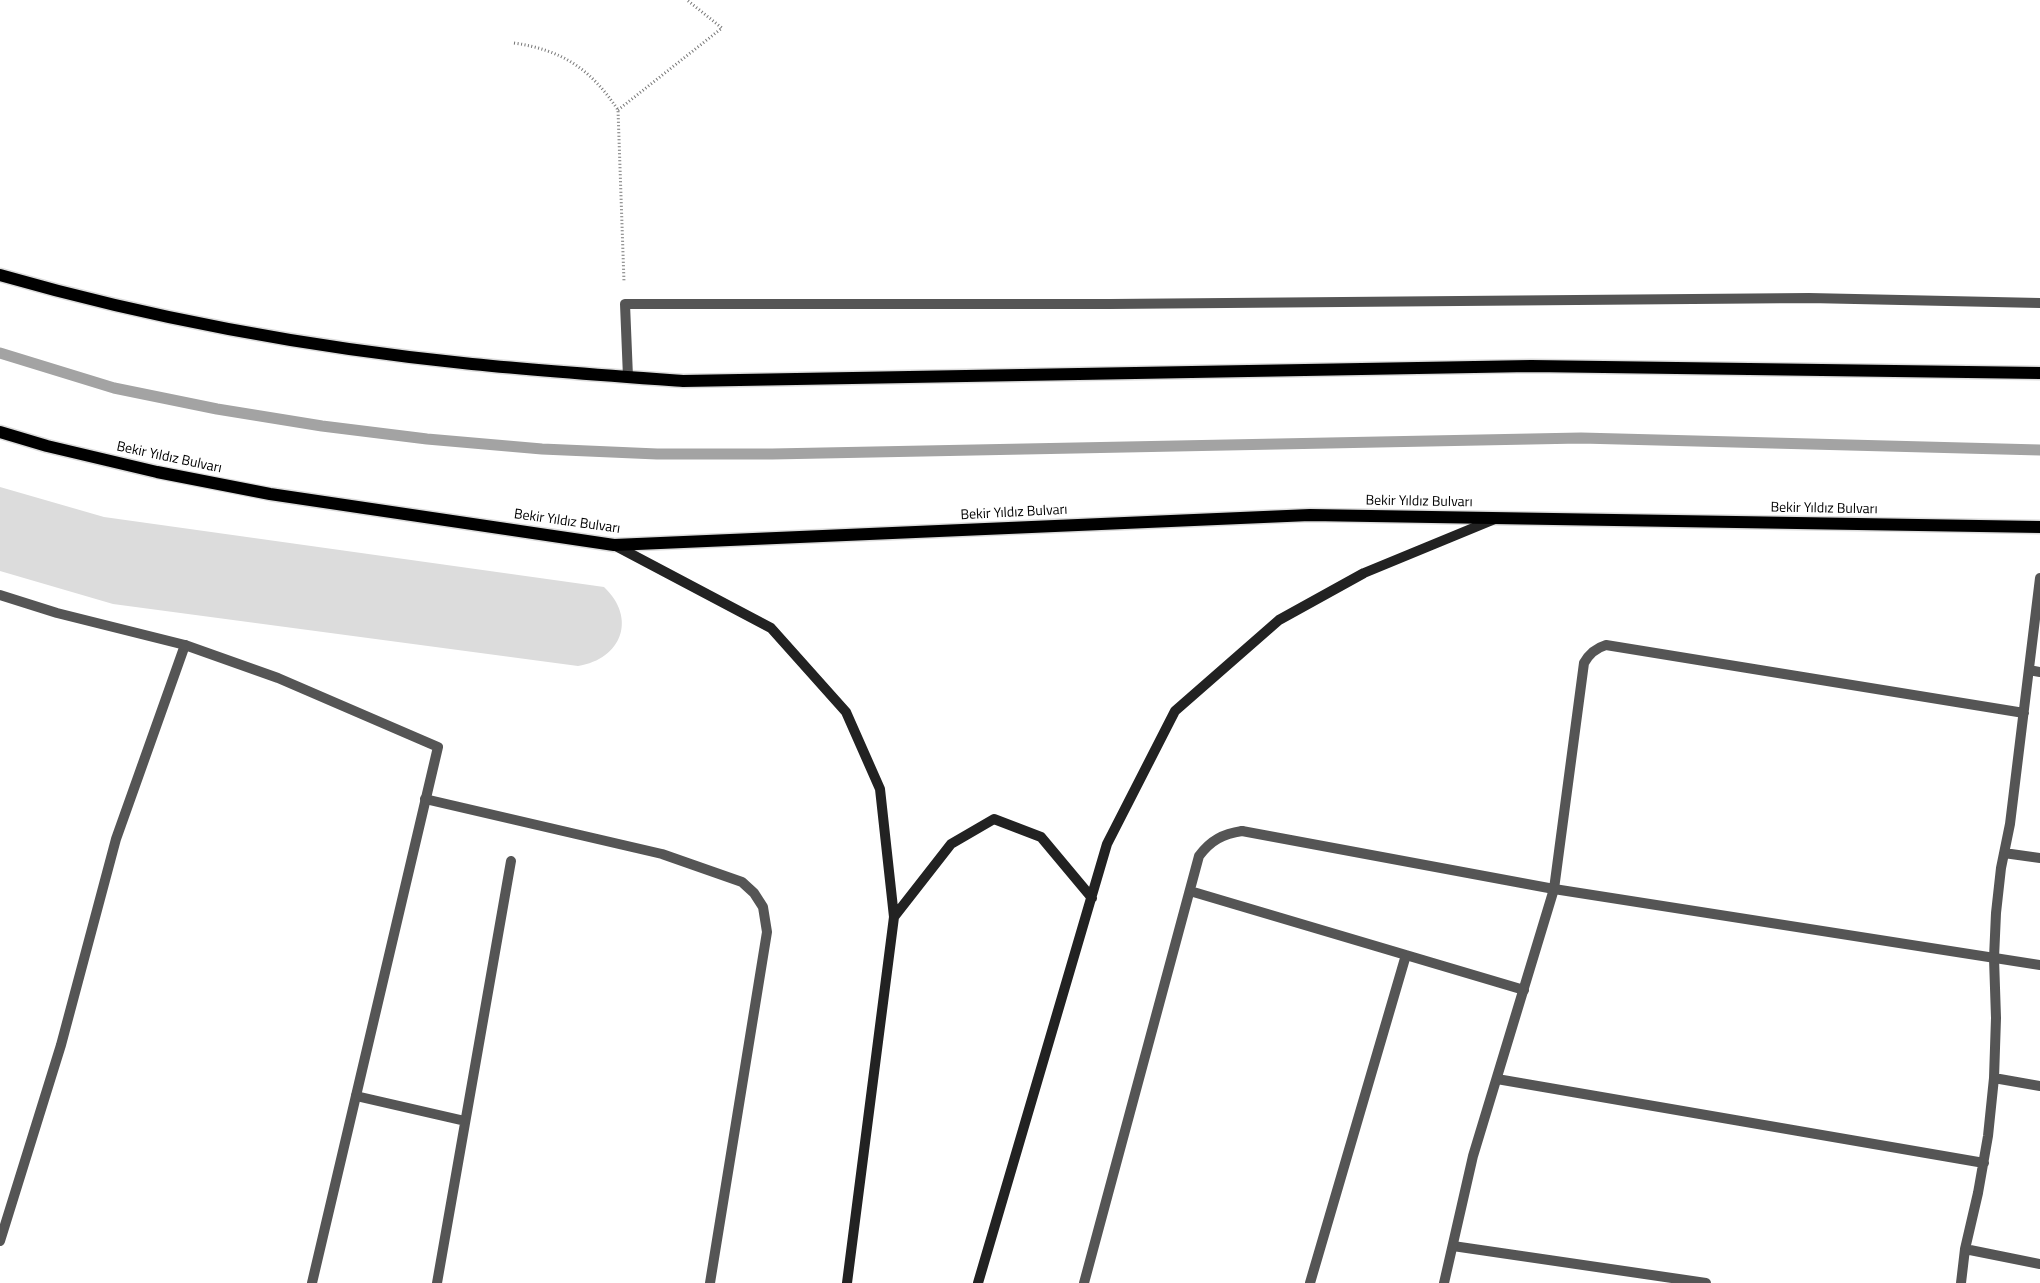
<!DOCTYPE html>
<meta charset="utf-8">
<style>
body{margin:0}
canvas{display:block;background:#fff}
</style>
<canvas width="2040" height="1283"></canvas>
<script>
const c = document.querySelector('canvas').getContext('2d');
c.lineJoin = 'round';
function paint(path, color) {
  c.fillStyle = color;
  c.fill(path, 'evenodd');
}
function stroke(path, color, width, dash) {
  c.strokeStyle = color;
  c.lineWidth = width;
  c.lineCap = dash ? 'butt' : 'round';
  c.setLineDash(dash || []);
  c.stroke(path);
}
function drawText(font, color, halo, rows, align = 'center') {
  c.font = font + ' "Titillium Web",sans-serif';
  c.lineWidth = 4;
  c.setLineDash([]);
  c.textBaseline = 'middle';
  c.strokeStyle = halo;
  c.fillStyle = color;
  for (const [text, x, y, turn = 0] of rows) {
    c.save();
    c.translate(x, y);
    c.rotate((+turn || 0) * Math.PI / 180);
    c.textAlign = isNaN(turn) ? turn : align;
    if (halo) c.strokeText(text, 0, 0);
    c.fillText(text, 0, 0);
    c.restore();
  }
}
paint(new Path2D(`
 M0 487 104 517 604 587C637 618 622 659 578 666L113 604 0 571Z`), '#dcdcdc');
stroke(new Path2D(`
 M0 353 114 388 217 409 322 426 427 439 542 449 657 454H772L1581 438 2040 450`), '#a3a3a3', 11);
const primary = new Path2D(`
 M0 275C153 319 314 348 472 364 542 371 613 376 683 381L1531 366 2040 373
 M0 432 47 446 157 472 270 494 614 545 1310 515 2040 527`);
stroke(primary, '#dbdbdb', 15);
stroke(new Path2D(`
 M514 43C562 50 591 69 618 110L624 282
 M618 110 722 28 687 0`), '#777', 3, [1, 2.5]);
stroke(new Path2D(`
 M2029 670 2040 672
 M425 799 662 854 742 882 754 893 763 907 767 932 710 1283
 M2004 853 2040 858
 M1554 889 1584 663C1589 654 1596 648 1606 645L2024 713
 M1190 891 1524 990
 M1994 1078 2040 1086
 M1497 1079 1984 1163
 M356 1096 465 1121
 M0 1241 61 1045 116 839 185 645
 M1453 1246 1706 1283
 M1965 1249 2040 1264
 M437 1283 511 861
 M1084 1283 1199 856C1211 840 1223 834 1242 831
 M1310 1283 1406 955
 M1961 1283 1965 1249 1978 1193 1988 1136 1994 1078 1996 1018 1994 958 1996 913 2001 868 2010 824 2040 578`), '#555', 10);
stroke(new Path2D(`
 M628 377 625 304H1110L1809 298 2040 303
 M0 595 57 613 185 645 278 678 438 747 312 1283
 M1242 831 1554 889 2040 965
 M1444 1283 1473 1156 1554 889`), '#555', 10);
stroke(new Path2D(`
 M614 545 771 628 846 712 880 789 894 917 847 1283
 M894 917 951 844 994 819 1041 837 1092 898
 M978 1283 1107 844 1175 711 1279 620 1364 573 1495 519`), '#222', 10);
stroke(primary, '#000', 12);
drawText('14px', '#000', '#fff', [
 ["Bekir Yıldız Bulvarı",169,458,12],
 ["Bekir Yıldız Bulvarı",1419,502,1],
 ["Bekir Yıldız Bulvarı",1824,509,1],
 ["Bekir Yıldız Bulvarı",1014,513,-3],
 ["Bekir Yıldız Bulvarı",567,522,8]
]);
</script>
